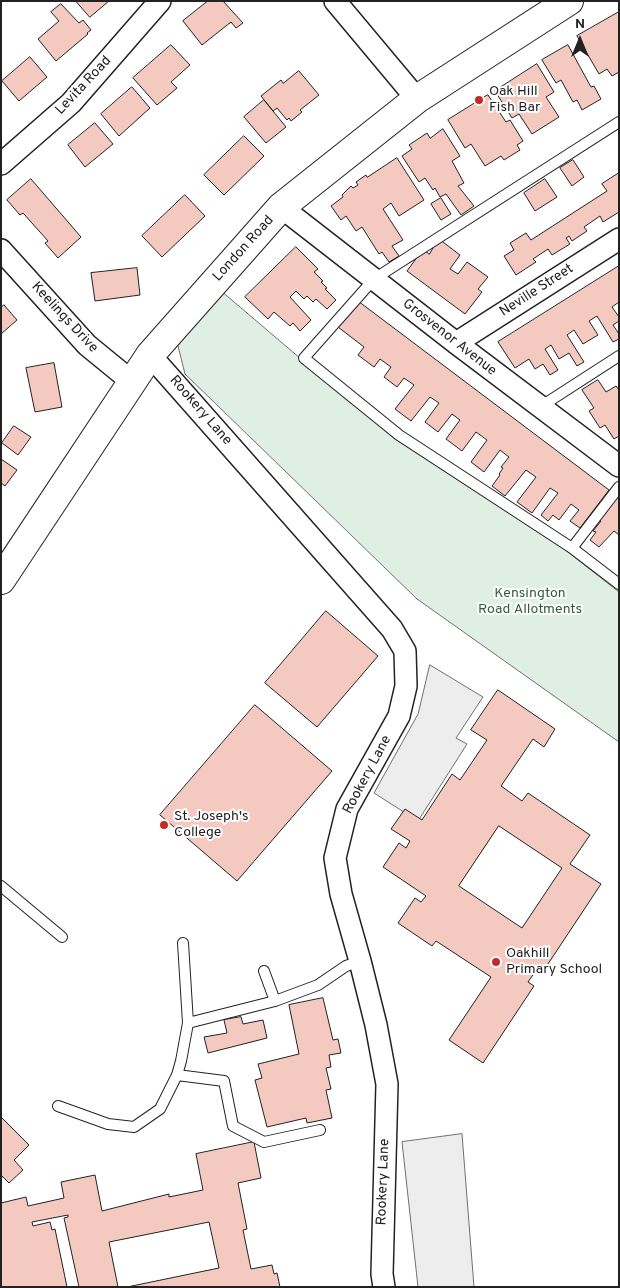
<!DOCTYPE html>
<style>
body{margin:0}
#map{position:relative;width:620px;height:1288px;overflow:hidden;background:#fff;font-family:Overpass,sans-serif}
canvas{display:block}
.frame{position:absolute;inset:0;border:2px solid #222;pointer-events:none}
.north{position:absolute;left:555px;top:15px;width:50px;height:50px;-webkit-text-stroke:4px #fff;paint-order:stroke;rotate:0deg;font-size:14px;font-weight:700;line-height:20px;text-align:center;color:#222}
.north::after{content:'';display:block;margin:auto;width:18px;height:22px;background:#222;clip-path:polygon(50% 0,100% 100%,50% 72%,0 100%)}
</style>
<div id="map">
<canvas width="620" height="1288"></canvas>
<div class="frame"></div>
<div class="north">N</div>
</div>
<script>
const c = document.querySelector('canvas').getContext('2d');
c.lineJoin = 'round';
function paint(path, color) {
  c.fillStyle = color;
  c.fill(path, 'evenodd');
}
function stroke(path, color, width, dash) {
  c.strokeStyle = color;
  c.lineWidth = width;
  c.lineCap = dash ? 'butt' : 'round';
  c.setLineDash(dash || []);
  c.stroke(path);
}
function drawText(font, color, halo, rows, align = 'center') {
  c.font = font + ' Overpass,sans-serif';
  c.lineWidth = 4;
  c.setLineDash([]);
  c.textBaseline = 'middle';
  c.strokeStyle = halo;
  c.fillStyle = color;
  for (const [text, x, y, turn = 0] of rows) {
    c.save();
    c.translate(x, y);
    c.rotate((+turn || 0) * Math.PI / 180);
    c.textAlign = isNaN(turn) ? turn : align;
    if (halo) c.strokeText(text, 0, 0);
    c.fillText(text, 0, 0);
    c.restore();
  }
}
const green = new Path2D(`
 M220 290 395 439 564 549 619 592V742L417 599 185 374 178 346Z`);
paint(green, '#e0efe3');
stroke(green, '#6f6f6f', 1);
const parking = new Path2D(`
 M430 665 483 697 456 738 467 744 418 821 374 793 418 714Z
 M462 1134 474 1287H418L402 1142Z`);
paint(parking, '#ededed');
stroke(parking, '#6f6f6f', 1);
const building = new Path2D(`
 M76 1H109L90 17Z
 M208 1H223L243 23 236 28 231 22 202 45 183 21Z
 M61 4 79 23 83 20 91 30 87 33 88 34 56 61 38 39 59 21 51 12Z
 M619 12V72L612 76 607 69 599 74 577 36Z
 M171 45 190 65 171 82 177 88 157 105 133 78Z
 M568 45 591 87 594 86 601 99 582 110 577 100 573 102 561 80 556 83 542 60Z
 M30 57 47 77 19 101 2 81Z
 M537 64 554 92 546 97 559 117 532 134 519 114 512 118 495 91Z
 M299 71 319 95 300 110 302 112 291 121 289 118 287 120 277 108 273 111 261 96 281 80 283 83Z
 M132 87 150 108 119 136 101 114Z
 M488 95 506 122 510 120 523 141 517 145 520 150 504 160 501 156 485 166 471 144 465 148 448 120Z
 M264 100 286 127 266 143 244 117Z
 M95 123 113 144 85 167 68 145Z
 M443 129 460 156 452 161 464 183 458 186 474 206 461 215 446 194 440 197 435 188 433 190 425 178 419 182 402 156 412 149 409 145 427 133 430 138Z
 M244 136 264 156 224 195 204 175Z
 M397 158 424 200 399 216 391 203 383 209 403 240 392 246 399 256 389 262 382 252 379 254 362 227 356 231 346 216 341 220 331 206 343 197 342 195 351 186 353 188 358 185 356 182 366 175 367 177Z
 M573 160 584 177 572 186 560 168Z
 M619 173V212L603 222 600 216 584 227 587 231 572 241 569 236 566 238 570 244 552 255 548 249 533 259 536 262 516 275 504 256 514 250 510 243 526 233 531 240 607 191 602 184Z
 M31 179 81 237 58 258 45 243 48 241 23 213 20 215 7 200Z
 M545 179 557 197 535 211 524 193Z
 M185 195 205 216 162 257 142 236Z
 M441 198 451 214 441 220 431 204Z
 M439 239 460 255 450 269 458 274 467 262 488 277 478 289 482 292 465 314 407 271 423 249 429 254Z
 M296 247 318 269 314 272 323 281 321 282 327 288 325 289 336 300 327 309 316 299 313 302 307 296 304 299 296 291 290 297 311 320 300 331 293 323 290 326 274 312 268 319 245 297Z
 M619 266V302L612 307 619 317V321L613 325 619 334V339L613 342 597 316 589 321 598 335 583 344 574 330 567 335 584 362 577 366 569 353 559 359 551 345 545 349 558 370 550 375 543 364 535 369 529 359 515 368 498 342Z
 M137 268 140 295 95 301 91 273Z
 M358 301 609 490 580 528 570 521 579 510 571 504 559 520 553 515 548 521 541 515 558 493 550 488 532 513 517 502 536 477 526 470 505 496 492 486 500 475 499 474 503 468 501 467 509 457 500 450 484 472 471 462 487 440 476 432 462 451 446 439 460 420 452 414 438 432 425 422 439 403 430 397 411 421 395 409 414 385 404 378 397 387 384 377 391 367 380 359 374 367 358 355 364 347 338 327Z
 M4 305 17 320 1 334V308Z
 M54 363 62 407 35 412 26 368Z
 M598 380 606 392 616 386 619 390V436L614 439 605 425 600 428 589 411 594 408 582 390Z
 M14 426 31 437 18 455 2 443Z
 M1 459 17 470 5 486 1 483Z
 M615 494 619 497V535L614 531 599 547 590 540 596 532 593 531 601 521 597 518Z
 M326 611 378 656 317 727 265 683Z
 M498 690 555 729 544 747 533 739 501 786 522 801 528 793 590 835 570 864 601 884 542 973 537 969 528 982 534 986 483 1063 449 1040 491 977 436 941 432 946 398 923 415 898 421 902 426 896 383 867 399 843 406 848 410 841 391 829 405 809 422 820 452 774 460 780 487 740 471 730ZM499 826 562 868 522 928 459 886Z
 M255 705 332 771 237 881 160 815Z
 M323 998 333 1040 338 1039 341 1053 329 1055 331 1067 326 1068 331 1089 326 1090 332 1118 307 1123 306 1118 267 1127 255 1080 262 1078 258 1064 299 1054 289 1005Z
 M241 1017 243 1024 263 1020 267 1038 208 1053 204 1037 227 1033 224 1020Z
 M1 1117 29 1145 14 1160 23 1170 9 1183 1 1175Z
 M254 1142 261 1178 238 1183 247 1229 243 1230 251 1269 272 1265 274 1274 277 1273 280 1287H127L219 1268 209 1222 109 1242 118 1287H79L64 1218 68 1217V1215L32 1222 33 1226 50 1222 52 1230 55 1229 67 1287H1V1203L26 1197 28 1206 64 1198 61 1182 95 1175 102 1211 169 1194V1197L203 1190 196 1154Z`);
paint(building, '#f3c9c0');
stroke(building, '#222', 1);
const lane = new Path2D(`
 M619 122 374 279 304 358 399 435 572 548 619 584
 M540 407 619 356
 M572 548 619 487
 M1 886 62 937
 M264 971 275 1001
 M188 1023 275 1001 318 985 346 966 360 961
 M177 1075 224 1081 233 1126 264 1142 320 1130
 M58 1106 108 1124 134 1127 160 1109 177 1075 181 1061 188 1023 183 943`);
const street = new Path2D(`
 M335 1 417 99
 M1 164 71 103 160 1
 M281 207 456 343 619 466
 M1 250 87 345 131 381
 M456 343 619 239
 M150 355 392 629 405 651 406 686 399 716 347 809 335 858 341 894 360 961 376 1025 387 1084 382 1274 384 1287`);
const secondary = new Path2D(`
 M1 580 150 355 281 207 417 99 569 1`);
stroke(lane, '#222', 12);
stroke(street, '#222', 24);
stroke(secondary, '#222', 30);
stroke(lane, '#fff', 10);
stroke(street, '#fff', 21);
stroke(secondary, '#fff', 28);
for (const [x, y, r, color] of [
 [479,100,5,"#c62828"],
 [164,825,5,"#c62828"],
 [496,962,5,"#c62828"]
]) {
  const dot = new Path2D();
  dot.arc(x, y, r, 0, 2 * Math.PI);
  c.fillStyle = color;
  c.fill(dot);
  stroke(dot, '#fff', 2);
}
drawText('14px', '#222', '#fff', [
 ["Levita Road",84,86,-47],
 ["London Road",244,249,-48],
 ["Neville Street",537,291,-33],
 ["Keelings Drive",64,318,47],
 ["Grosvenor Avenue",449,338,38],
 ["Rookery Lane",200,411,49],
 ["Rookery Lane",368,775,-62],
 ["Rookery Lane",384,1182,-88]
]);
drawText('14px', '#222', '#fff', [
 ["Oak Hill",489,92],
 ["Fish Bar",489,108],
 ["St. Joseph's",174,817],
 ["College",174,833],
 ["Oakhill",506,954],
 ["Primary School",506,970]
], 'left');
drawText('14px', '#2f5e38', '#fff', [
 ["Kensington",530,594],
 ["Road Allotments",530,610]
]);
</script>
